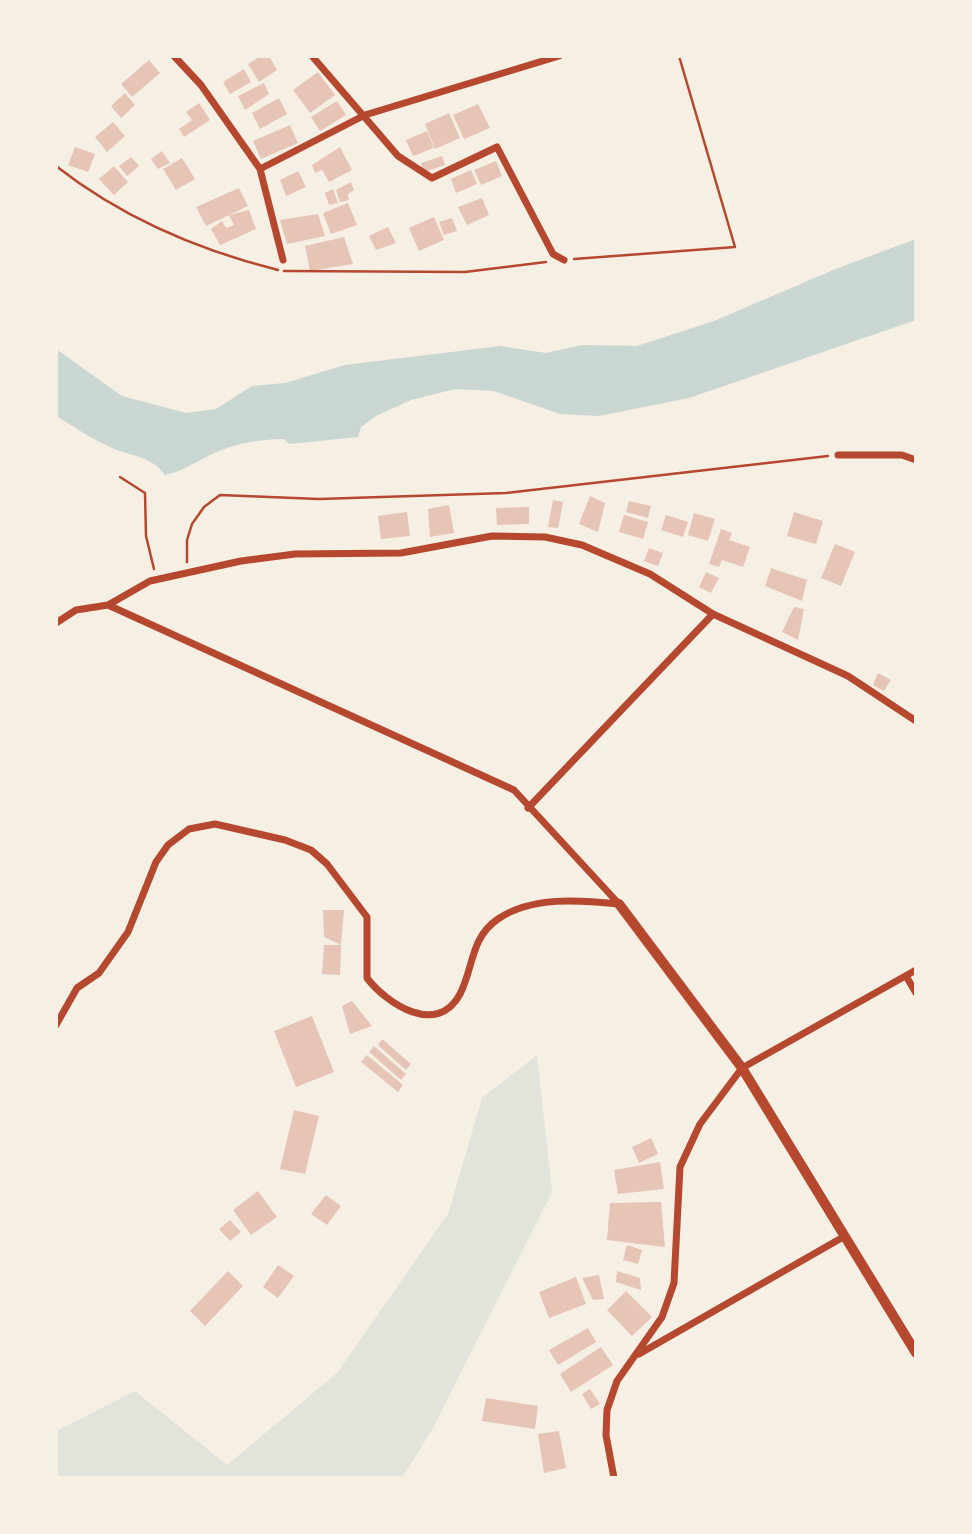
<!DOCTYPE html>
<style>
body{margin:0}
#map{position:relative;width:972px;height:1534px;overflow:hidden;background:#f6efe4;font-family:"Crimson Pro",serif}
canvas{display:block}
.frame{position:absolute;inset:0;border:58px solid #f6efe4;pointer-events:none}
</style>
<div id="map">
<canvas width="972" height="1534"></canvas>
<div class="frame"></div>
</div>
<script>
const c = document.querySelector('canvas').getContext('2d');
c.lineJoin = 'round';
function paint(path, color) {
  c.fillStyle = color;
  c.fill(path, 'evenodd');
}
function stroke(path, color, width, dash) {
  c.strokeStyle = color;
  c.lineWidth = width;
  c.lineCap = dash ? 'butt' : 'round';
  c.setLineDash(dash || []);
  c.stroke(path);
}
paint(new Path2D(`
 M537 1055 552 1192 432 1430 402 1478H56V1431L135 1391 227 1465 337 1373 448 1214 482 1098Z`), '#e2e4dc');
paint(new Path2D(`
 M916 239V320L689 398 599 416 560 414 494 391 455 389 411 400 376 416 361 427 358 437 289 444 284 439C260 439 233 444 212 454 196 462 183 471 165 475 150 454 129 457 108 446 90 438 73 426 56 416V349L122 396 186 413 216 409 252 386 285 383 345 365 500 346 546 353 583 345 637 346 714 321 838 268Z`), '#c9d6d2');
paint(new Path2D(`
 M261 56H269L277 70 259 82 248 64Z
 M149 60 160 73 132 97 121 84Z
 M244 69 251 82 230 94 223 82Z
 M318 72 335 95 310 113 293 90Z
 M264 83 269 94 245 110 238 96Z
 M125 93 135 105 121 118 111 106Z
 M279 98 287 114 260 129 252 113Z
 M337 101 346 115 320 131 311 117Z
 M199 103 210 120 184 137 179 129 192 120 186 112Z
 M478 104 490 128 464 139 453 115Z
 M449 113 460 138 435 149 425 124Z
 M113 122 125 136 107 152 95 137Z
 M290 125 298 143 261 159 253 141Z
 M427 131 434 148 413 156 406 140Z
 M75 147 95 154 88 172 68 165Z
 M340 147 352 170 329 182 322 170 315 173 312 165Z
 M162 151 170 163 158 169 151 159Z
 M442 156 445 165 424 172 421 163Z
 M131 157 139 166 127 176 119 166Z
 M182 158 195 179 176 190 163 169Z
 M496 161 502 176 481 185 474 170Z
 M114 166 128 182 114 195 99 179Z
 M471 170 477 184 456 193 451 179Z
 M298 171 306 187 286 196 280 180Z
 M351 182 354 190 348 194 349 200 340 202 336 190Z
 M239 188 248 206 206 226 196 207Z
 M333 189 338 203 329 205 325 193Z
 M482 198 489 215 467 225 458 207Z
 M348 203 357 225 331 234 323 213Z
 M249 210 256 229 220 245 211 229 222 221 226 228 234 225 229 215Z
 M318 214 325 236 287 244 280 220Z
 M434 217 444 240 419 251 409 228Z
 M452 218 457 231 444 235 439 222Z
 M388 227 396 243 376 250 369 236Z
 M344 237 353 264 310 271 305 246Z
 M590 496 605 503 598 532 579 524Z
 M553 500 563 502 558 528 548 527Z
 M629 501 651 506 648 518 626 512Z
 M449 505 454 533 430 537 428 509Z
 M529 507V524L497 525 496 508Z
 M407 512 410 536 381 539 378 516Z
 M794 512 823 521 816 544 787 536Z
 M694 513 715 519 708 541 688 535Z
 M624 515 648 522 643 539 619 532Z
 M666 515 688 522 683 537 661 530Z
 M721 529 732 533 729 540 750 547 743 567 722 560 719 567 709 564Z
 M835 544 855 552 841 586 821 578Z
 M649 548 663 553 658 566 644 561Z
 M771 568 807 580 802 601 765 586Z
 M706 572 719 578 711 593 699 587Z
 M794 607 804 609 798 640 782 632Z
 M878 673 891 680 884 691 873 685Z
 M323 910H344L341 945 324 937Z
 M324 945H341L340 975 322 974Z
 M352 1001 372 1026 350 1034 342 1006Z
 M312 1016 334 1072 296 1087 274 1031Z
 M382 1039 411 1064 406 1070 378 1045Z
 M374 1046 406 1074 401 1080 369 1052Z
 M367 1055 403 1085 398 1092 361 1062Z
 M294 1110 319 1116 305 1174 280 1169Z
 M651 1138 658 1154 639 1163 632 1147Z
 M660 1162 664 1189 618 1194 614 1170Z
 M258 1191 277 1217 251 1235 233 1210Z
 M326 1195 341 1206 327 1225 311 1214Z
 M661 1202 665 1247 607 1240 610 1203Z
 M230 1220 241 1232 230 1241 219 1229Z
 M627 1245 642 1250 638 1264 623 1260Z
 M278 1265 294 1276 278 1298 263 1287Z
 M228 1271 243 1286 205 1326 190 1311Z
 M617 1271 640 1278 641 1290 616 1282Z
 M599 1275 604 1299 593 1300 582 1278Z
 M576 1277 586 1304 549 1318 539 1292Z
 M626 1291 652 1317 632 1336 607 1310Z
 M588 1328 596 1342 558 1365 549 1350Z
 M601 1347 613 1365 571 1392 560 1374Z
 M590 1389 600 1404 591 1409 582 1394Z
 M486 1398 538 1406 535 1429 482 1421Z
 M559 1431 566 1468 544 1473 538 1434Z`), '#e6c5b7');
stroke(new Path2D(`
 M56 166C121 217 198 250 278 270
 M574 259 735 247 679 56
 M284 271 465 272 546 262
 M120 477 145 493 146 536 154 569
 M187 562V540L192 524 204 507 220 495 319 499 506 493 828 456`), '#b5482f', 2.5);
stroke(new Path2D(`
 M174 56 201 85 260 169 365 115 559 56
 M312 56 398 156 432 178 497 147 553 254 564 260
 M260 169 283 260
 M838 455H902L916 460
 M108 605 514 790 619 904
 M56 623 76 610 108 605 150 581 241 561 295 554 401 553 492 536 545 537 582 545 650 574 713 614 848 676 916 721
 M528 808 713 614
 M906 976 916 993
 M56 1025 77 988 99 973 128 932 156 862 168 845 189 829 215 824 285 840 311 850 327 864 367 917V978C387 1004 437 1037 460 994 474 967 470 938 498 919 531 896 580 900 619 904
 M639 1354 845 1236
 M614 1478 606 1435 607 1410 617 1381 662 1317 674 1283 680 1167 700 1124 742 1068 916 970`), '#b5482f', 7);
stroke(new Path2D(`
 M619 904 742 1068 916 1353`), '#b5482f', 10);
</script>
